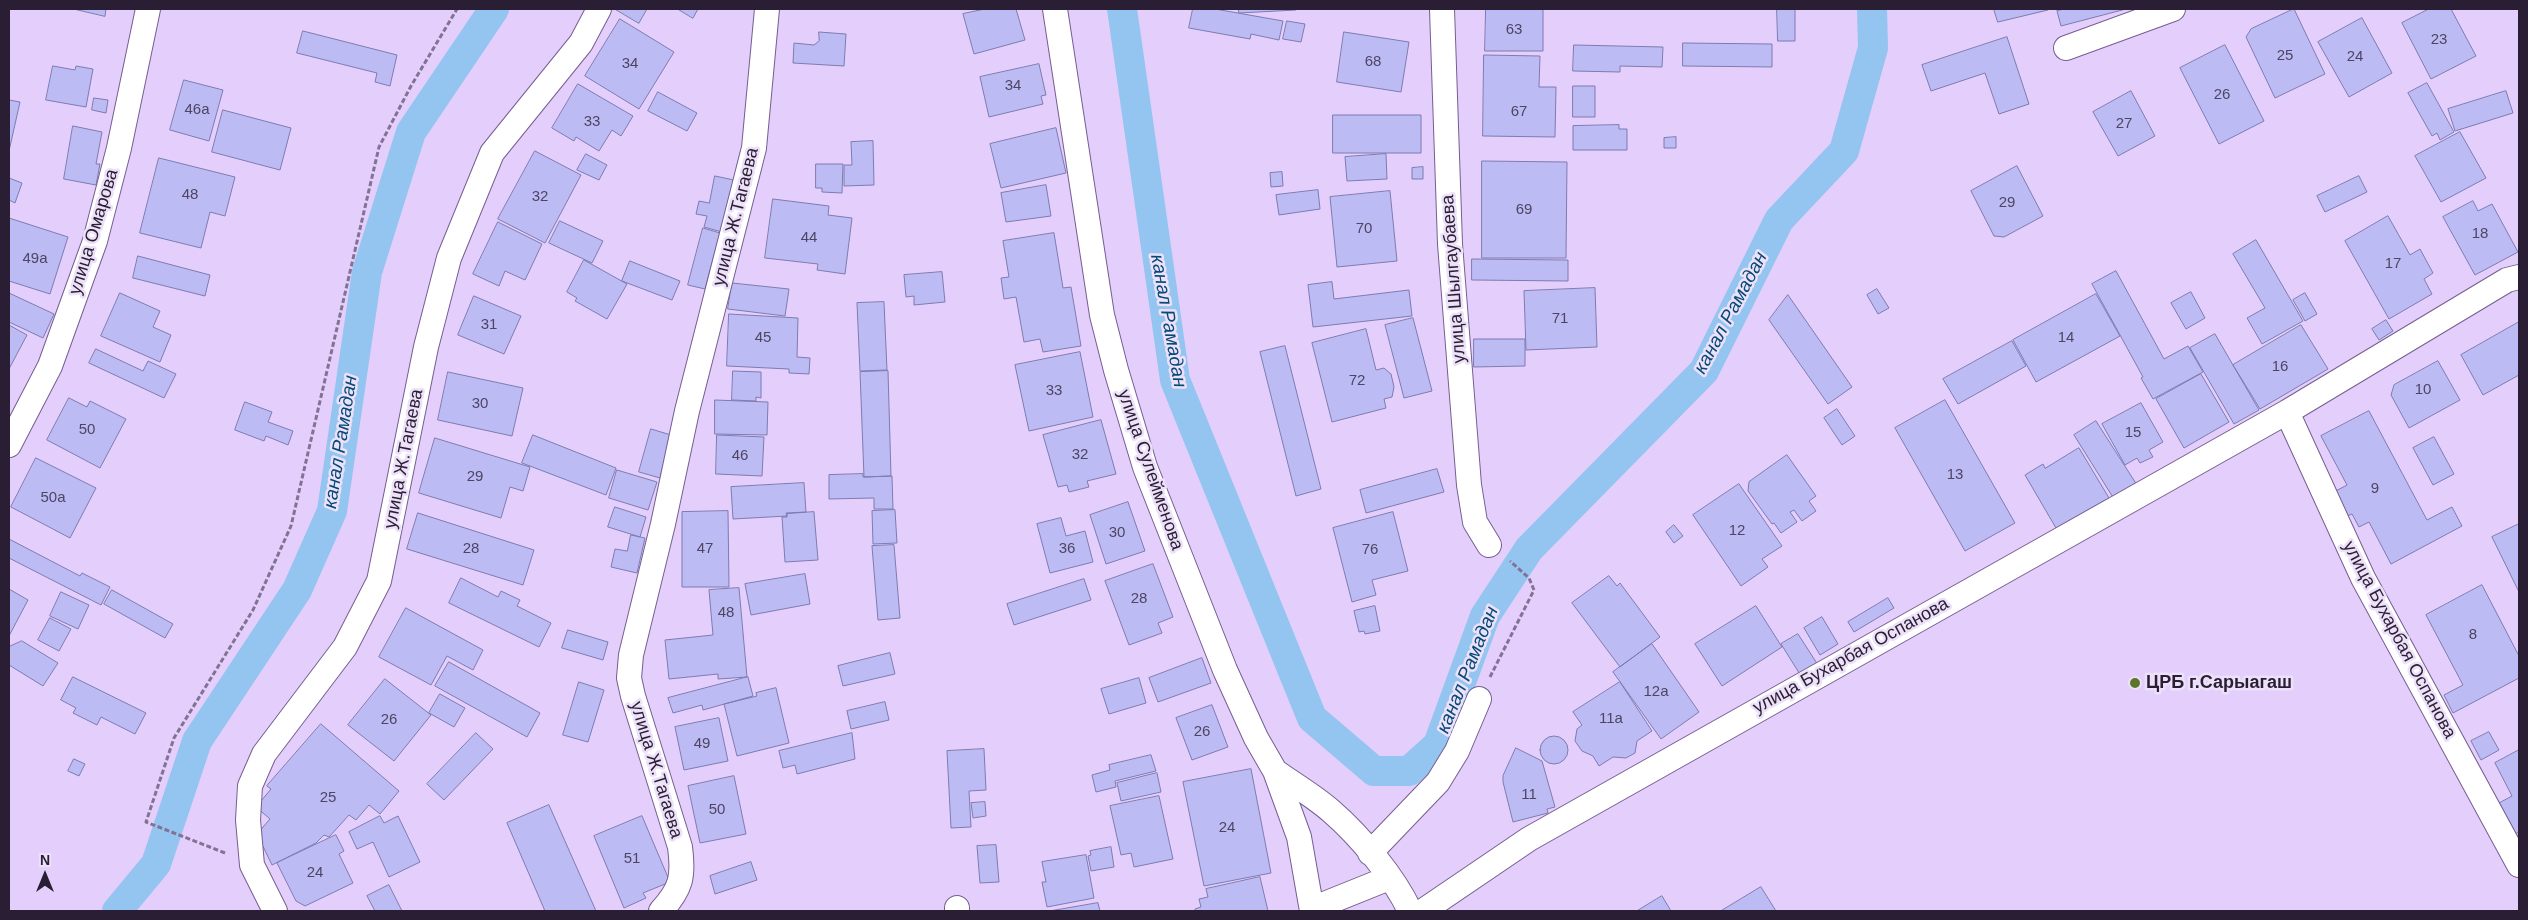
<!DOCTYPE html>
<meta charset="utf-8">
<style>
body{margin:0}
#map{position:relative;width:2528px;height:920px;overflow:hidden;background:#e4cffc;font-family:Helvetica,sans-serif}
canvas{display:block}
.frame{position:absolute;inset:0;border:10px solid #291e33;pointer-events:none}
.north{position:absolute;left:20px;top:850px;width:50px;height:50px;-webkit-text-stroke:4px #ece1f8;paint-order:stroke;rotate:0deg;font-size:14px;font-weight:700;line-height:20px;text-align:center;color:#291e33}
.north::after{content:'';display:block;margin:auto;width:18px;height:22px;background:#291e33;clip-path:polygon(50% 0,100% 100%,50% 72%,0 100%)}
</style>
<div id="map">
<canvas width="2528" height="920"></canvas>
<div class="frame"></div>
<div class="north">N</div>
</div>
<script>
const c = document.querySelector('canvas').getContext('2d');
c.lineJoin = 'round';
function stroke(path, color, width, dash) {
  c.strokeStyle = color;
  c.lineWidth = width;
  c.lineCap = dash ? 'butt' : 'round';
  c.setLineDash(dash || []);
  c.stroke(path);
}
function paint(path, color) {
  c.fillStyle = color;
  c.fill(path, 'evenodd');
}
function drawText(font, color, halo, rows, align = 'center') {
  c.font = font + ' Helvetica,sans-serif';
  c.lineWidth = 5;
  c.setLineDash([]);
  c.textBaseline = 'middle';
  c.strokeStyle = halo;
  c.fillStyle = color;
  for (const [text, x, y, turn = 0] of rows) {
    c.save();
    c.translate(x, y);
    c.rotate((+turn || 0) * Math.PI / 180);
    c.textAlign = isNaN(turn) ? turn : align;
    if (halo) c.strokeText(text, 0, 0);
    c.fillText(text, 0, 0);
    c.restore();
  }
}
stroke(new Path2D(`
 M1122 9 1175 380 1312 718 1374 771H1409L1438 745 1485 616 1529 549 1704 371 1779 220 1844 151 1873 48 1872 9
 M117 911 156 864 197 741 297 590 332 511 367 272 411 132 494 9`), '#94c4f0', 30);
const building = new Path2D(`
 M74 9H106L105 16Z
 M615 9H647L639 23Z
 M678 9H698L693 18Z
 M985 9H1016L1025 40 974 54 963 14Z
 M1193 9H1215L1283 21 1279 40 1251 34 1250 39 1189 28Z
 M1239 9H1296V10L1239 13Z
 M1486 9H1543V51H1485Z
 M1777 9H1795V41H1778Z
 M1994 9H2048V10L1998 22Z
 M2065 9H2126L2061 26 2057 11Z
 M2294 9 2325 74 2275 98 2246 37 2251 29Z
 M2429 9H2451L2476 56 2431 79 2402 23Z
 M2362 18 2392 73 2349 97 2318 42Z
 M620 19 674 52 639 109 585 76Z
 M1287 21 1305 24 1301 42 1283 39Z
 M303 31 397 55 390 86 375 82 377 73 297 53Z
 M819 32 846 34 844 66 793 63 794 43 814 45 819 41Z
 M1344 32 1409 42 1401 92 1337 82Z
 M2007 37 2029 104 1999 114 1985 73 1931 91 1922 65Z
 M1683 43 1772 44V67L1683 66Z
 M1574 45 1663 47 1662 67 1620 66V72L1573 71Z
 M2225 45 2264 121 2219 144 2180 68Z
 M1484 55 1540 56 1539 87H1556L1555 137 1483 136Z
 M1039 64 1046 95 1041 96 1043 104 989 117 980 77Z
 M53 66 75 70 76 66 93 69 86 107 46 100Z
 M184 80 223 90 209 141 170 130Z
 M2427 83 2454 132 2440 140 2437 133 2432 136 2408 93Z
 M578 84 633 116 621 136 612 130 599 151 576 137 574 141 552 128Z
 M1573 86H1595V117H1573Z
 M2131 91 2155 136 2118 156 2093 112Z
 M2506 91 2513 113 2455 131 2448 109Z
 M658 92 697 113 687 131 648 111Z
 M94 98 108 100 106 113 92 110Z
 M9 100 20 102 9 151Z
 M223 110 291 128 280 170 212 152Z
 M1333 115H1421V153H1333Z
 M1619 125V129H1627V150H1573V126Z
 M73 126 102 132 96 164H100L96 185 64 179Z
 M1056 128 1066 173 1001 188 990 144Z
 M2460 132 2486 178 2441 202 2415 156Z
 M1676 137V148H1664V138Z
 M873 141 874 185 844 186V165H852L851 142Z
 M535 151 581 175 545 243 498 219Z
 M586 154 607 165 599 180 577 170Z
 M1386 154 1387 179 1347 181 1345 157Z
 M159 158 235 177 225 216 210 212 201 248 140 233Z
 M1482 161 1567 162 1566 258H1482Z
 M816 164H843L842 193 822 192V188H816Z
 M2017 166 2043 216 2004 237 1994 236 1971 191Z
 M1423 167V179H1412V168Z
 M1282 172 1283 186 1271 187 1270 173Z
 M715 176 734 180 722 232 704 227 707 216 696 214 699 201 709 203Z
 M2359 176 2367 192 2325 212 2317 196Z
 M9 178 22 183 15 203 9 200Z
 M1046 185 1051 216 1006 222 1001 193Z
 M1318 190 1320 209 1279 215 1276 195Z
 M1390 191 1397 261 1337 267 1330 197Z
 M773 199 829 206 828 215 852 218 845 274 817 270 818 264 765 258Z
 M2473 201 2478 211 2492 204 2518 252 2475 275 2443 217Z
 M2388 216 2410 255 2420 249 2433 273 2424 279 2432 294 2389 319 2345 241Z
 M9 218 68 237 50 294 9 281Z
 M560 221 603 241 592 263 549 243Z
 M498 222 542 244 525 280 505 271 499 286 473 274Z
 M703 228 720 233 705 289 688 285Z
 M1054 233 1063 288 1071 287 1081 346 1043 352 1040 339 1024 342 1016 297 1004 299 1001 278 1009 277 1003 241Z
 M2256 240 2303 321 2262 344 2247 318 2265 308 2233 254Z
 M138 256 210 275 205 296 133 278Z
 M1472 259 1568 260V281L1472 280Z
 M584 260 627 284 607 319 575 301 577 298 567 292Z
 M630 261 680 281 672 300 622 281Z
 M2116 271 2164 359 2188 346 2203 372 2153 399 2141 378 2143 377 2092 284Z
 M942 272 945 302 914 305V296L906 297 904 275Z
 M1332 282 1334 299 1409 290 1412 316 1313 327 1308 285Z
 M732 283 789 289 785 316 728 309Z
 M1595 288 1597 347 1526 350 1524 291Z
 M1877 289 1889 308 1878 314 1867 295Z
 M2191 292 2205 318 2186 329 2171 303Z
 M9 293 54 314 43 338 9 322Z
 M120 293 160 311 153 327 171 335 160 362 101 336Z
 M2305 293 2317 314 2305 321 2293 300Z
 M2096 294 2120 336 2036 382 2013 340Z
 M1788 295 1852 387 1828 404 1769 320Z
 M474 296 521 316 504 354 458 335Z
 M884 302 887 370 860 371 857 303Z
 M729 314 798 318 797 357 810 358 809 374 789 373V369L727 366Z
 M1413 318 1432 391 1404 398 1385 325Z
 M2386 320 2393 331 2379 340 2372 329Z
 M2519 322V375L2483 395 2461 355Z
 M9 325 27 335 9 369Z
 M2301 325 2328 369 2260 409 2233 365Z
 M1366 329 1376 370 1384 368 1391 374 1394 387 1392 397 1384 399 1386 408 1332 422 1312 343Z
 M2215 334 2259 410 2234 424 2190 348Z
 M1474 339H1525V366L1474 367Z
 M2012 341 2026 366 1958 404 1943 379Z
 M1285 346 1321 489 1296 496 1260 352Z
 M96 349 143 371 148 361 176 374 164 398 89 363Z
 M1080 352 1093 417 1029 431 1015 365Z
 M2438 361 2460 400 2409 428 2391 395 2394 385Z
 M733 371 761 372V398L756 397V401L732 400Z
 M888 371 891 476 864 477 860 372Z
 M448 372 523 388 512 436 438 420Z
 M2201 374 2229 422 2184 448 2156 399Z
 M69 398 87 407 90 401 126 419 100 468 47 440Z
 M715 400 768 402 767 435 715 434Z
 M1945 400 2015 523 1965 551 1895 428Z
 M245 402 272 412 268 422 293 431 288 445 266 436 264 441 235 430Z
 M2141 403 2163 442 2149 450 2153 457 2140 463 2137 458 2125 465 2102 424Z
 M1837 409 1855 436 1842 445 1824 418Z
 M2369 411 2427 520 2452 507 2462 526 2391 564 2369 522 2359 527 2352 514 2345 517 2332 493 2347 485 2321 436Z
 M1101 420 1116 474 1087 481 1089 487 1069 492 1067 485 1058 487 1043 435Z
 M2096 421 2137 485 2114 499 2074 435Z
 M651 429 671 435 660 478 639 472Z
 M533 435 616 468 606 495 522 463Z
 M717 435 764 437 762 476 716 474Z
 M2434 437 2454 474 2433 485 2413 448Z
 M435 438 530 467 523 491 510 487 501 518 419 493Z
 M2079 448 2109 498 2056 528 2025 475 2043 464 2045 468Z
 M1787 455 1816 496 1809 501 1816 511 1802 521 1794 510 1790 512 1797 522 1781 533 1774 523 1772 524 1748 491 1749 482Z
 M36 458 96 488 70 538 11 507Z
 M1437 469 1444 492 1366 513 1360 490Z
 M617 470 657 482 648 510 609 498Z
 M863 474V477L892 476 893 509H874V498L829 499V475Z
 M804 483 806 512 786 513 787 516 733 519 731 487Z
 M1739 484 1782 546 1762 559 1768 567 1741 586 1693 515Z
 M1128 502 1145 551 1106 564 1090 515Z
 M615 507 646 517 640 537 608 527Z
 M895 510 897 543 873 544 872 511Z
 M728 511 729 587H682V512Z
 M814 512 818 560 785 562 782 517H787V514Z
 M1393 512 1408 571 1372 580 1376 595 1352 602 1333 528Z
 M418 513 534 550 523 585 407 549Z
 M1061 518 1066 536 1085 531 1093 562 1050 573 1037 524Z
 M2519 524V592L2492 537Z
 M1674 525 1683 536 1674 543 1666 532Z
 M631 535 645 538 637 573 611 567 615 549 627 551Z
 M9 539 80 576 82 573 110 587 101 605 9 558Z
 M894 545 900 618 878 620 872 546Z
 M1153 564 1173 617 1158 623 1162 633 1129 645 1105 581Z
 M805 574 810 604 751 615 745 584Z
 M1609 576 1617 586 1620 583 1660 637 1620 667 1572 603Z
 M461 578 498 597 501 591 520 600 517 606 551 623 539 647 449 603Z
 M1084 579 1091 600 1014 625 1007 604Z
 M2482 585 2519 656V678L2453 713 2444 695 2463 685 2426 615Z
 M739 588 747 677 718 679V674L669 679 665 640 713 635 709 590Z
 M9 589 28 600 9 636Z
 M112 590 173 624 165 638 104 604Z
 M61 592 89 605 78 629 50 616Z
 M1888 598 1894 608 1854 632 1848 622Z
 M1375 606 1380 631 1365 634 1364 631 1359 632 1354 611Z
 M1756 606 1782 647 1722 686 1695 644Z
 M406 608 483 650 473 670 447 656 431 685 379 657Z
 M1822 617 1838 644 1820 655 1804 628Z
 M50 618 71 629 59 651 38 640Z
 M568 630 608 642 603 660 562 648Z
 M1798 634 1818 665 1801 676 1781 644Z
 M22 641 58 663 43 686 9 665V647Z
 M1652 644 1699 712 1661 739 1613 672Z
 M890 653 895 674 843 686 838 666Z
 M1202 658 1211 683 1158 702 1149 678Z
 M449 662 540 713 527 737 435 686Z
 M73 677 146 713 135 734 101 717 97 725 73 713 76 708 61 700Z
 M748 677 753 696 703 710 702 705 673 713 668 698Z
 M1139 678 1146 703 1109 714 1101 689Z
 M385 679 431 715 394 761 348 725Z
 M579 682 604 690 588 742 563 735Z
 M1620 682 1652 731 1637 741 1635 753 1626 758 1613 757 1599 766 1593 756 1582 751 1575 741 1577 729 1582 725 1573 712Z
 M776 688 789 743 737 756 724 704 757 696 756 693Z
 M440 694 465 708 454 727 429 713Z
 M885 702 889 720 851 729 847 711Z
 M1212 705 1228 747 1192 760 1176 718Z
 M719 718 728 761 684 770 675 727Z
 M321 724 399 791 380 814 369 805 356 820 349 815 329 837 324 835 316 843 272 865 257 834 270 819 256 807 271 789 267 786Z
 M2489 732 2499 750 2481 760 2471 741Z
 M476 733 493 749 444 800 427 784Z
 M852 733 855 759 797 774 795 765 783 768 779 751Z
 M1540 750a14 14 0 1 1 28 0a14 14 0 1 1-28 0Z
 M1516 748 1542 761 1555 807 1547 809 1548 813 1513 822 1503 782V776Z
 M984 749 986 790 969 791 971 827 951 828 947 751Z
 M2519 750V832L2515 834 2499 803 2512 796 2495 763Z
 M1151 755 1156 771 1115 781 1116 787 1096 792 1092 775 1110 770 1109 765Z
 M74 759 85 764 79 776 68 771Z
 M1251 769 1271 873 1204 886 1183 782Z
 M1157 773 1161 792 1121 801 1117 783Z
 M734 776 746 834 700 843 688 786Z
 M1159 796 1173 859 1134 867 1131 853 1121 855 1110 806Z
 M985 802 986 816 973 818 971 803Z
 M549 805 596 911H545L507 823Z
 M380 816 384 823 398 816 420 862 389 877 373 842 357 849 349 832Z
 M642 816 670 882 643 893 646 898 624 908 594 836Z
 M336 835 344 851 339 854 353 883 305 906 296 901 277 863Z
 M996 845 999 882 980 883 977 846Z
 M1111 847 1114 867 1091 871 1088 856 1091 855 1090 851Z
 M1086 855 1094 898 1047 907 1042 882H1046L1042 862Z
 M751 862 757 880 715 894 710 876Z
 M1260 877 1268 911H1195V909L1201 907 1199 899 1208 897 1206 889Z
 M389 885 402 911H375L367 896Z
 M1761 887 1776 911H1721Z
 M1662 896 1671 911H1637Z
 M1098 903 1100 911H1050Z`);
paint(building, '#bdbbf4');
stroke(building, '#7d7bb0', 1);
const street = new Path2D(`
 M1055 9 1102 315 1116 370 1145 467 1225 670 1256 738 1275 771 1299 837 1312 911
 M1442 9 1450 244 1469 485 1475 522 1489 545
 M2066 48 2173 9
 M2287 412 2363 578 2519 865
 M9 445 50 366 95 241 119 148 148 9
 M1275 771C1293 784 1314 796 1331 811 1360 836 1394 877 1410 911
 M1370 853 1438 782 1457 751 1479 699
 M1312 909 1389 878
 M275 911 252 865 248 820 250 786 264 754 345 647 379 581 426 347 449 258 492 153 581 43 599 9
 M661 911C681 889 684 877 680 847L633 696 629 678 631 655 663 524 687 411 754 148 767 9
 M957 911V908
 M1423 911 1529 839 2287 412 2507 280 2519 277`);
stroke(street, '#765e90', 26);
stroke(new Path2D(`
 M1490 677 1534 590 1529 578 1510 561
 M225 853 146 822 174 738 253 610 291 526 379 147 411 86 457 9`), '#827293', 3, [5, 2.5]);
stroke(street, '#fff', 24);
for (const [x, y, r, color] of [
 [2135,683,6,"#5b7529"]
]) {
  const dot = new Path2D();
  dot.arc(x, y, r, 0, 2 * Math.PI);
  c.fillStyle = color;
  c.fill(dot);
  stroke(dot, '#ece1f8', 2);
}
drawText('15px', '#4e4563', null, [
 ["63",1514,30],
 ["23",2439,40],
 ["25",2285,56],
 ["24",2355,57],
 ["68",1373,62],
 ["34",630,64],
 ["34",1013,86],
 ["26",2222,95],
 ["46а",197,110],
 ["67",1519,112],
 ["33",592,122],
 ["27",2124,124],
 ["48",190,195],
 ["32",540,197],
 ["29",2007,203],
 ["69",1524,210],
 ["70",1364,229],
 ["18",2480,234],
 ["44",809,238],
 ["49а",35,259],
 ["17",2393,264],
 ["71",1560,319],
 ["31",489,325],
 ["45",763,338],
 ["14",2066,338],
 ["16",2280,367],
 ["72",1357,381],
 ["10",2423,390],
 ["33",1054,391],
 ["30",480,404],
 ["50",87,430],
 ["15",2133,433],
 ["32",1080,455],
 ["46",740,456],
 ["13",1955,475],
 ["29",475,477],
 ["9",2375,489],
 ["50а",53,498],
 ["12",1737,531],
 ["30",1117,533],
 ["28",471,549],
 ["47",705,549],
 ["36",1067,549],
 ["76",1370,550],
 ["28",1139,599],
 ["48",726,613],
 ["8",2473,635],
 ["12а",1656,692],
 ["11а",1611,719],
 ["26",389,720],
 ["26",1202,732],
 ["49",702,744],
 ["11",1529,795],
 ["25",328,798],
 ["50",717,810],
 ["24",1227,828],
 ["51",632,859],
 ["24",315,873]
]);
drawText('18px', '#291e33', '#ece1f8', [
 ["улица Ж.Тагаева",736,217,-76],
 ["улица Омарова",94,232,-73],
 ["улица Шылгаубаева",1454,279,-94],
 ["улица Ж.Тагаева",404,459,-79],
 ["улица Сулейменова",1150,470,71],
 ["улица Бухарбая Оспанова",2399,640,62],
 ["улица Бухарбая Оспанова",1851,656,-29],
 ["улица Ж.Тагаева",656,770,73]
]);
drawText('bold 18px', '#291e33', '#ece1f8', [
 ["ЦРБ г.Сарыагаш",2146,683]
], 'left');
drawText('italic 19px', '#054977', '#ece1f8', [
 ["канал Рамадан",1731,313,-62],
 ["канал Рамадан",1168,321,80],
 ["канал Рамадан",341,442,-81],
 ["канал Рамадан",1468,670,-68]
]);
</script>
